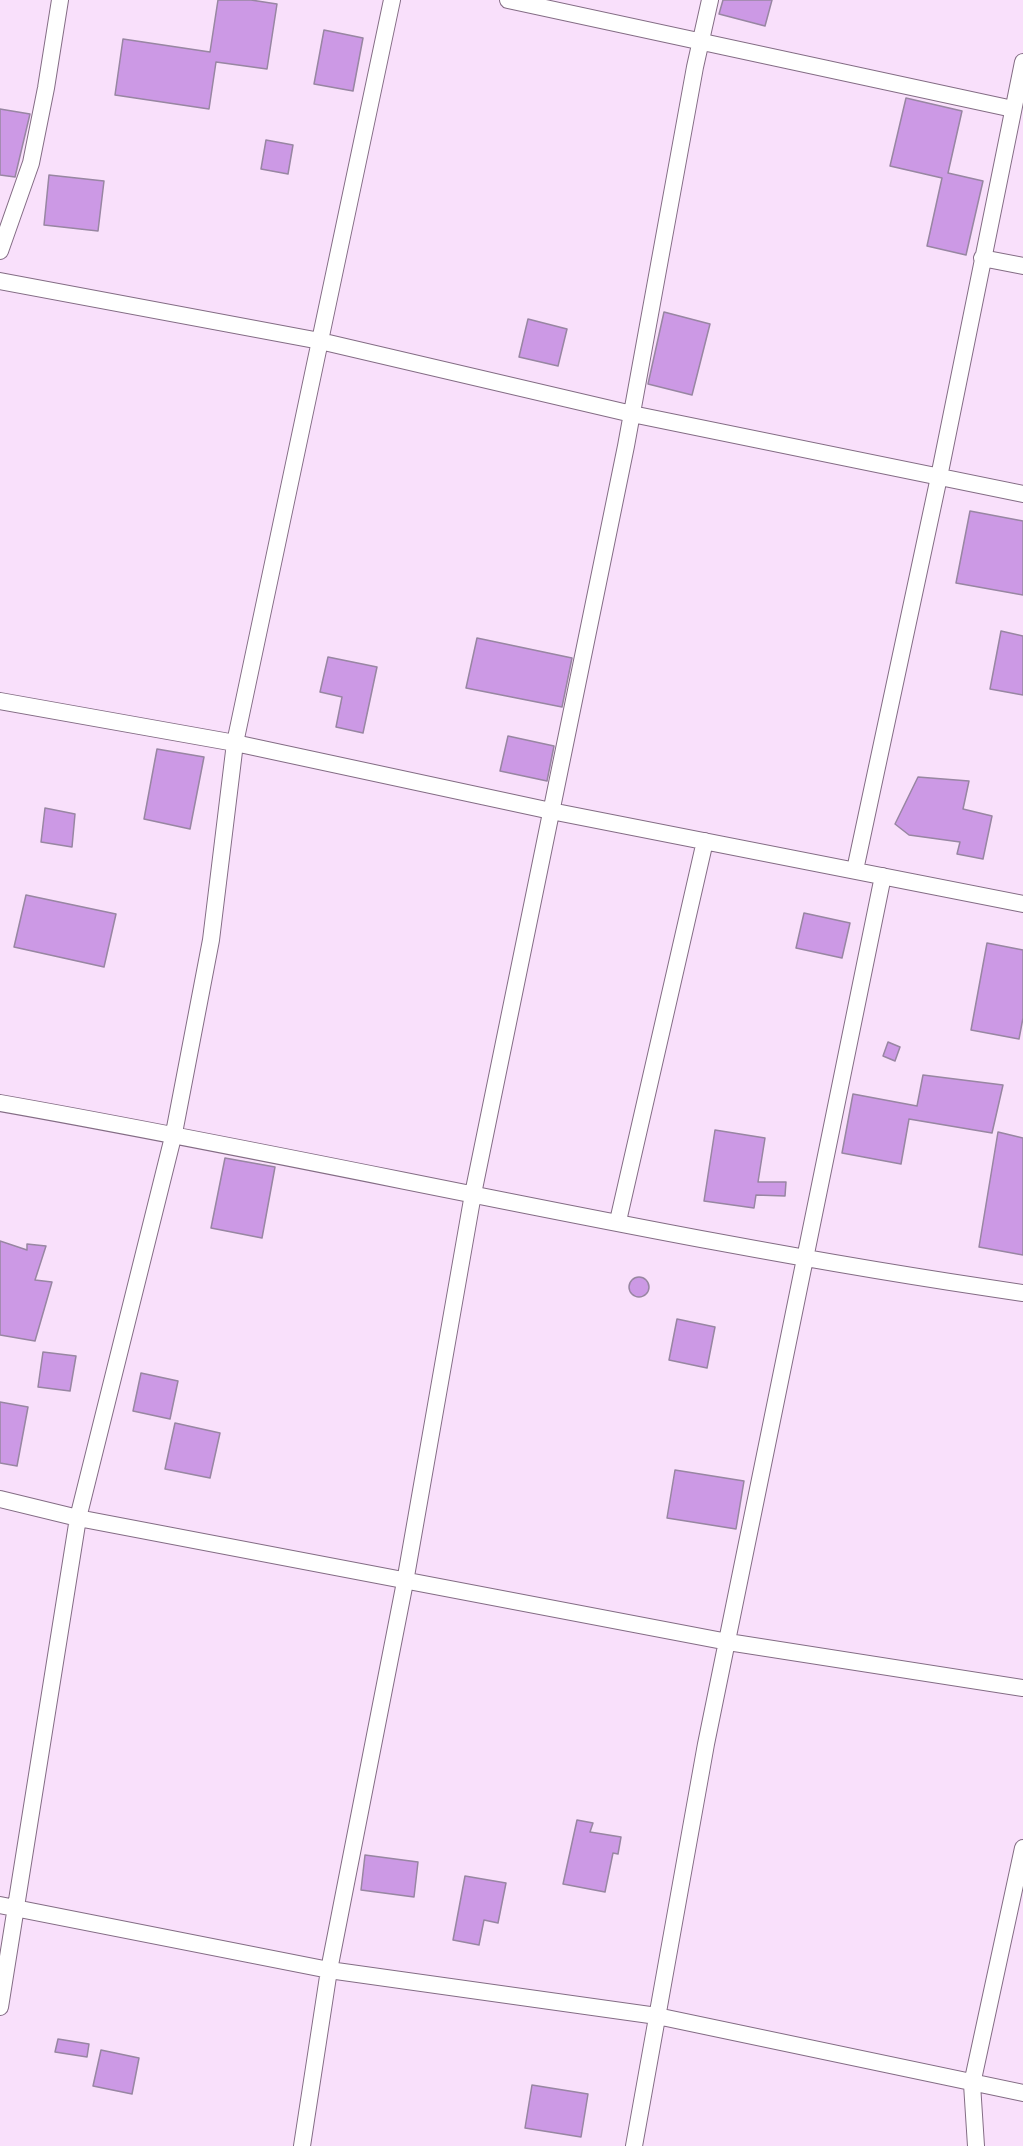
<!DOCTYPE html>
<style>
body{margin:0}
canvas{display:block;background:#f9e0fb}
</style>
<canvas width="1023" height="2146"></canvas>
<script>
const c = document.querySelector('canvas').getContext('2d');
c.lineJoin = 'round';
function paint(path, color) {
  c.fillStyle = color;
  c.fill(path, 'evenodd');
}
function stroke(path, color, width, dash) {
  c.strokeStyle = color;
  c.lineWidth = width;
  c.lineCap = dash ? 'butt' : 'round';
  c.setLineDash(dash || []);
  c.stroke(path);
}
const building = new Path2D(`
 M218 0H251L277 4 267 69 216 62 209 109 115 95 123 39 210 52Z
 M723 0H772L765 26 719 14Z
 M324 30 363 38 353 91 314 84Z
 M906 98 962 111 948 173 983 181 966 255 927 246 942 178 890 166Z
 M0 109 30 114 15 177 0 175Z
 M266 140 293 145 288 174 261 169Z
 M49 175 104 181 98 231 44 225Z
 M664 312 710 324 692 395 648 384Z
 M528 319 567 329 558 366 519 357Z
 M970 511 1023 521V595L956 583Z
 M1001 631 1023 636V695L990 689Z
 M477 638 572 658 562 707 466 688Z
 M328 657 377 667 363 733 336 727 342 697 320 692Z
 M508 736 554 746 547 781 500 771Z
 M157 749 204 757 190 829 144 819Z
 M918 777 969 781 963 809 992 816 983 859 957 854 960 842 909 835 895 824Z
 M45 808 75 814 72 847 41 842Z
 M26 895 116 914 104 967 14 947Z
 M804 913 850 923 842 958 796 948Z
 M987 943 1023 950V1018L1019 1039 971 1030Z
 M888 1042 900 1047 895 1061 883 1056Z
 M923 1075 1003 1085 992 1133 909 1119 901 1164 842 1153 853 1094 917 1106Z
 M715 1130 765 1138 758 1182H786L785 1196 756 1195 754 1208 704 1201Z
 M998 1132 1023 1138V1255L979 1247Z
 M225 1158 275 1167 262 1238 211 1228Z
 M0 1241 27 1250V1244L46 1246 35 1280 52 1282 35 1341 0 1335Z
 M629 1287a10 10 0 1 1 20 0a10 10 0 1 1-20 0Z
 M677 1319 715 1327 707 1368 669 1360Z
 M43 1352 76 1356 70 1391 38 1387Z
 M141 1373 178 1381 170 1419 133 1411Z
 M0 1402 28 1407 17 1466 0 1463Z
 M175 1423 220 1433 210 1478 165 1469Z
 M675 1470 744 1481 736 1529 667 1518Z
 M577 1820 593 1823 590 1832 621 1837 618 1854 613 1853 605 1892 563 1884Z
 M365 1855 418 1862 414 1897 361 1890Z
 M465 1876 506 1883 498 1923 484 1920 479 1945 453 1940Z
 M58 2039 89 2044 87 2057 55 2052Z
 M101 2050 139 2058 132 2094 93 2086Z
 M532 2085 588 2094 581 2137 525 2128Z`);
paint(building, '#cc99e5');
stroke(building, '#9886a2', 1.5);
const minor = new Path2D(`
 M508 0 1013 109
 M0 251 31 163 46 88 60 0
 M982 258 1023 266
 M0 281 320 341 632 414 1023 494
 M0 701 235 743 551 811 1023 904
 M855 870 939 477 1023 62
 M0 1103C341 1163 680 1244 1023 1293
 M618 1221 705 841
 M0 1499 78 1518 728 1642 1023 1688
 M0 1905 329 1970 657 2016 1023 2093
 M0 2007 78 1518 174 1133 211 940 235 743 392 0
 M302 2146 329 1970 405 1582 473 1194 626 446 695 67 710 0
 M634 2146 706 1744 883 876
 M976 2146 972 2084 1023 1848`);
stroke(minor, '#846d85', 18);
stroke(minor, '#fff', 16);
</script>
